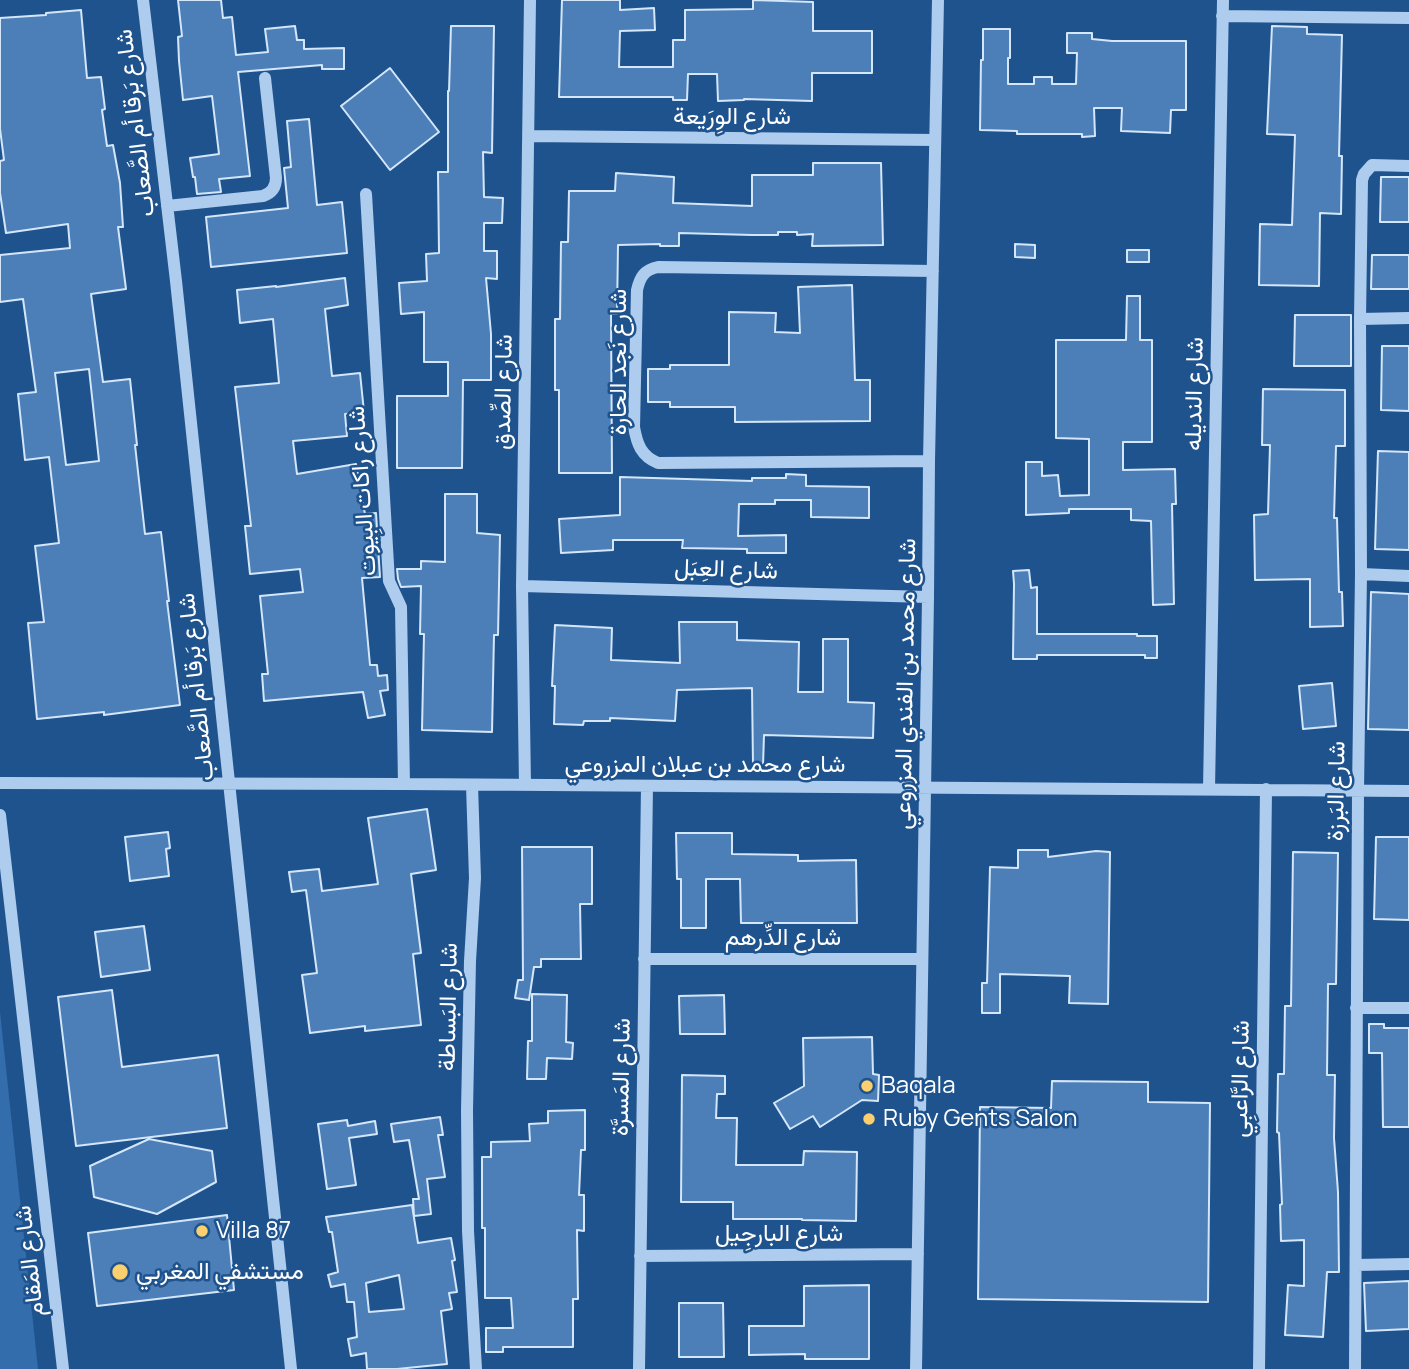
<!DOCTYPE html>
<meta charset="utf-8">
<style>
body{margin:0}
canvas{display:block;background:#1f538e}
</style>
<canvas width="1409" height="1369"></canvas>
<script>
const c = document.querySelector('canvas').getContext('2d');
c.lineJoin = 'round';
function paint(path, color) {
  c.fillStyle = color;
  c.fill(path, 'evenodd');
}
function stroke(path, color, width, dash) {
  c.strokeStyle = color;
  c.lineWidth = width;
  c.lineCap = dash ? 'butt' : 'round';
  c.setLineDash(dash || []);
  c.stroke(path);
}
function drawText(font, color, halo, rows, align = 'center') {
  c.font = font + ' Manrope,Vazirmatn,sans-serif';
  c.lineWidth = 5;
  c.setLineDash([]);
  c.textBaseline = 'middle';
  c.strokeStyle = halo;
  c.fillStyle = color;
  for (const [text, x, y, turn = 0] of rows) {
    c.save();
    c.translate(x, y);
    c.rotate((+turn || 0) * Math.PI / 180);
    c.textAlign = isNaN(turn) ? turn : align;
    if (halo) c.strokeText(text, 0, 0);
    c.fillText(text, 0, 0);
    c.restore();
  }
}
paint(new Path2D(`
 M0 1012 38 1369H0Z`), '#336dac');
const building = new Path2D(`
 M178 0H221L223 18 232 17 236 55 268 52 265 29 295 26 297 40H304V49L344 48V69H322V65L238 72 250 176 219 179 221 192 197 194 195 177H193L190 158 219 154 212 96 183 100 179 61 178 37 182 36Z
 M562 0H620V10L654 8 655 30 620 31 619 67H673V40H685V10L753 9V0L813 2V31H872V73H812V101L744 99V100L718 101 717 74H688L687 100H673V97H559Z
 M81 10 87 78 101 77 105 109 102 110 107 146 113 145 120 183 123 227H118L126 289 91 294 103 382 130 379 137 445H135L145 534 161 532 169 601H167L180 705 104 715V712L37 719 28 623 44 622 35 546 59 543 49 457 25 460 18 394 36 392 23 299 0 302V255L70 248 68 224 6 233 0 193V161L4 160 0 129V18L46 15V13ZM89 369 99 461 66 465 55 373Z
 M451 26H494L492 153 483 152 484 197 503 198 502 223H484V251H497V279L486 278 491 334V380H463L462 468H397V396H448V362H424V312L401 314 399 283 427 281 426 254 439 253 438 172H448V91H449Z
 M1272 26 1307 27V34L1342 35 1339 156H1342L1341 214 1320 213 1319 286 1259 285 1260 224 1292 225 1295 135 1267 134Z
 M983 29H1010V58H1008V84H1034V77H1052V84H1076L1077 53H1067V33H1092V39L1112 41H1186V110H1171L1170 133 1121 131 1122 108H1094L1095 136 1082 137V134H1017V131L980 130 981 60H983Z
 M390 68 439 132 390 170 341 106Z
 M309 119 317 205 342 202 347 253 211 267 206 217 288 208 284 168 291 167 287 121Z
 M813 163H881L883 245 812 246 813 234 797 235V232H778V235H752L679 233V246H660V244L618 245 617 314H611L612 473H559V390H555V319H560L561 242H568L569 191H615L616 173 674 177 673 203 752 206V175H813Z
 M1381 177H1409V222H1380Z
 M1015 244 1035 245V258L1015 257Z
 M1127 250H1149V262H1127Z
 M1372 255H1409V289H1371Z
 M345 278 348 305 325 309 332 376 360 373 364 412 345 414 347 436 293 441 297 474 356 464 365 514 376 513 380 577 362 578 370 665H377L378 676 387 675 388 690 380 691 385 715 368 718 363 692 264 701 262 674H268L260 596 303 592 300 569 250 574 245 526H251L235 387 279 383 273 319 240 323 237 290 276 286V287Z
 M852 285 855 380H870V421L735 422V407H670V402H648V369H670V365H729V312L776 313 775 332 800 333 798 287Z
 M1127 296H1140V340H1152V442H1123V470L1175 469 1176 504H1172L1174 604 1153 605 1151 521 1131 520V509H1069V513L1026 515V462H1042V476L1058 475 1060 496 1089 495V439L1056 438V340H1126Z
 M1295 315H1351V366H1294Z
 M1382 346H1409V411L1381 410Z
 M1263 389 1345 390V446H1336L1334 518H1337L1339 592H1342L1343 626 1310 627V579L1255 580 1254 515 1268 514 1270 445H1262Z
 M1378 451 1409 452V550L1375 549Z
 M786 474 806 475V486L869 487V518L811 517V500H775V504H739L738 536 786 535V553H747V549L682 548 683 540H613V550L561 553 559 519 620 515V477L752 481V478H786Z
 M445 494H477V533L500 535 498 635H494L492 732 422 730 424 634H420L421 586 401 587 398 579 397 569H421V561L445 562Z
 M1029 570 1031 588 1037 587V634H1137V636H1157V658H1145V655H1037V659H1013L1014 584 1013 571Z
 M1371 592 1409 594V730L1368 729Z
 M679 622H737V640L799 642 798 692H823V639H848V702L874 703 873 738 764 735 763 766 753 765 752 688 677 690 675 721 610 718V721H584L583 725 554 724 555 686H552L555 625 612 628 611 660 680 663Z
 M1332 683 1336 726 1303 729 1299 686Z
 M427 809 436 870 411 874 421 953 413 954 421 1025 365 1031V1026L310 1033 302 975 317 973 306 890 292 892 289 872 319 869 322 891 378 884 368 818Z
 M168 832 170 848 166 849 169 876 130 881 125 837Z
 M676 833H732V854L798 855V861L856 860 857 923H741L740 879H706V928H681V879H677Z
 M1376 837H1409V920L1374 919Z
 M522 847H592V904H580L581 959H541V967H534L529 1000 515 998 518 980H523Z
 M1018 850H1048V857L1096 851 1110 852 1108 1004 1069 1003 1070 976 1000 974V1013H982V983H987L990 867 1018 868Z
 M1293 852 1338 853 1336 984H1328L1327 1075H1335L1334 1138 1338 1192 1339 1272H1327L1323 1337 1285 1335 1288 1285 1304 1286V1240L1281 1241 1280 1205 1282 1204 1279 1133 1277 1132 1278 1074H1284L1285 1006H1291Z
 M144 926 150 970 101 977 95 932Z
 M112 990 122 1067 218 1055 227 1128 76 1146 58 997Z
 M532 994 567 995 566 1042 573 1043 572 1059 547 1058 546 1079H527L528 1041H532Z
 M724 995 725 1034H680L679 996Z
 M1369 1024H1384V1028H1409V1127H1383L1382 1053H1369Z
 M872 1037 873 1074 879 1075 878 1101 862 1100 820 1127 813 1116 790 1129 774 1103 804 1086 803 1038Z
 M682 1075 725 1076V1094H717L716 1118H737L736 1165H803L804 1151 857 1152 856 1221 802 1220V1219H733V1202H681Z
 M1052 1081 1148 1082V1102L1210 1103 1208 1302 978 1299 980 1107 1051 1108Z
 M585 1110V1150H581L579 1195H584V1231L577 1230 578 1299H573V1347H503V1352H486V1328H513L511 1298H485V1228H482V1157H491V1142L530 1141 529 1124 548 1123V1111Z
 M440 1117 443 1135H438L445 1177 427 1179 431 1214 414 1216 413 1199H419L409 1140 394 1142 391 1124Z
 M347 1120 348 1126 375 1121 377 1134 349 1138 356 1185 327 1189 318 1124Z
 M149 1139 212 1151 216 1182 157 1214 94 1197 90 1166Z
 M412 1205 418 1243 451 1238 455 1260 452 1261 457 1292 449 1293 452 1309 441 1311 447 1364 397 1369H367L366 1353 351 1356 348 1339 357 1337 354 1302H347L345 1284 331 1287 328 1275 338 1272 332 1232H329L326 1217ZM399 1275 404 1309 369 1312 366 1283Z
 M227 1215 234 1290 97 1306 88 1233Z
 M1409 1281V1329L1366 1331 1364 1283Z
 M869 1285V1359H805V1354L749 1355V1326H804V1286Z
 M679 1303H723L724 1357H679Z`);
paint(building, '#4c7fb8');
stroke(building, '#d4e6f9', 2);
stroke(new Path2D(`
 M143 0 176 281 291 1369
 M1222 16 1409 18
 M529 136 935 140
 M366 194 389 581 401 607 404 784
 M167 206 263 196C272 193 276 187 276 178L265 78
 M1360 319 1409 318
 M929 461 658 463C641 456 637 444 634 427L637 290C640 277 644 270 658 267L933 271
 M1361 574 1409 576
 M522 586 928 597
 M0 783 404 784 1409 791
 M472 785 475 878 470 961 467 1110 468 1231 476 1369
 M525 785 522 586 530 0
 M1209 789 1223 0
 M0 815 63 1369
 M644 959H922
 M1356 1008H1409
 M640 1256 918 1254
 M1356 1265 1409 1264
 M639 1369 647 786
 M916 1369 928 597 929 461 938 0
 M1259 1369 1266 789
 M1355 1369 1358 791 1361 574 1360 319 1362 180 1364 174 1372 165 1409 166`), '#aecced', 12);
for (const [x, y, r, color] of [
 [867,1086,7,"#facf6f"],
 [869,1119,7,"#facf6f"],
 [202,1231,7,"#facf6f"],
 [120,1272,9,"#facf6f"]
]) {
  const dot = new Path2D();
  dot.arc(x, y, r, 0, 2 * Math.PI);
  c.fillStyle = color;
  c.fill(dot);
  stroke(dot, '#1f538e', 2.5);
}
drawText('24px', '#fff', '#1f538e', [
 ["شارع الوِرَيعة",732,117],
 ["شارع بَرقا أم الصَّعاب",136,123,-97],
 ["شارع نَجد الحارة",619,362,-90],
 ["شارع الصِّدق",504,392,-89],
 ["شارع النديله",1195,394,-89],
 ["شارع راكات البِيوت",363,491,-94],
 ["شارع العِبَل",726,570,2],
 ["شارع محمد بن الفندي المزروعي",906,684,-89],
 ["شارع بَرقا أم الصَّعاب",197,687,-96],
 ["شارع محمد بن عبلان المزروعي",705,765],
 ["شارع البَرزة",1337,791,-89],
 ["شارع الدِّرهم",783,938],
 ["شارع البَساطة",449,1007,-89],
 ["شارع المَسرَّة",622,1077,-89],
 ["شارع الرَّاعبِي",1241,1079,-89],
 ["شارع البارجِيل",779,1234],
 ["شارع المَقام",30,1261,-97]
]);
drawText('24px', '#fff', '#1f538e', [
 ["Baqala",881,1086],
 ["Ruby Gents Salon",883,1119],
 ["Villa 87",216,1231],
 ["مستشفي المغربي",136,1272]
], 'left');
</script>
